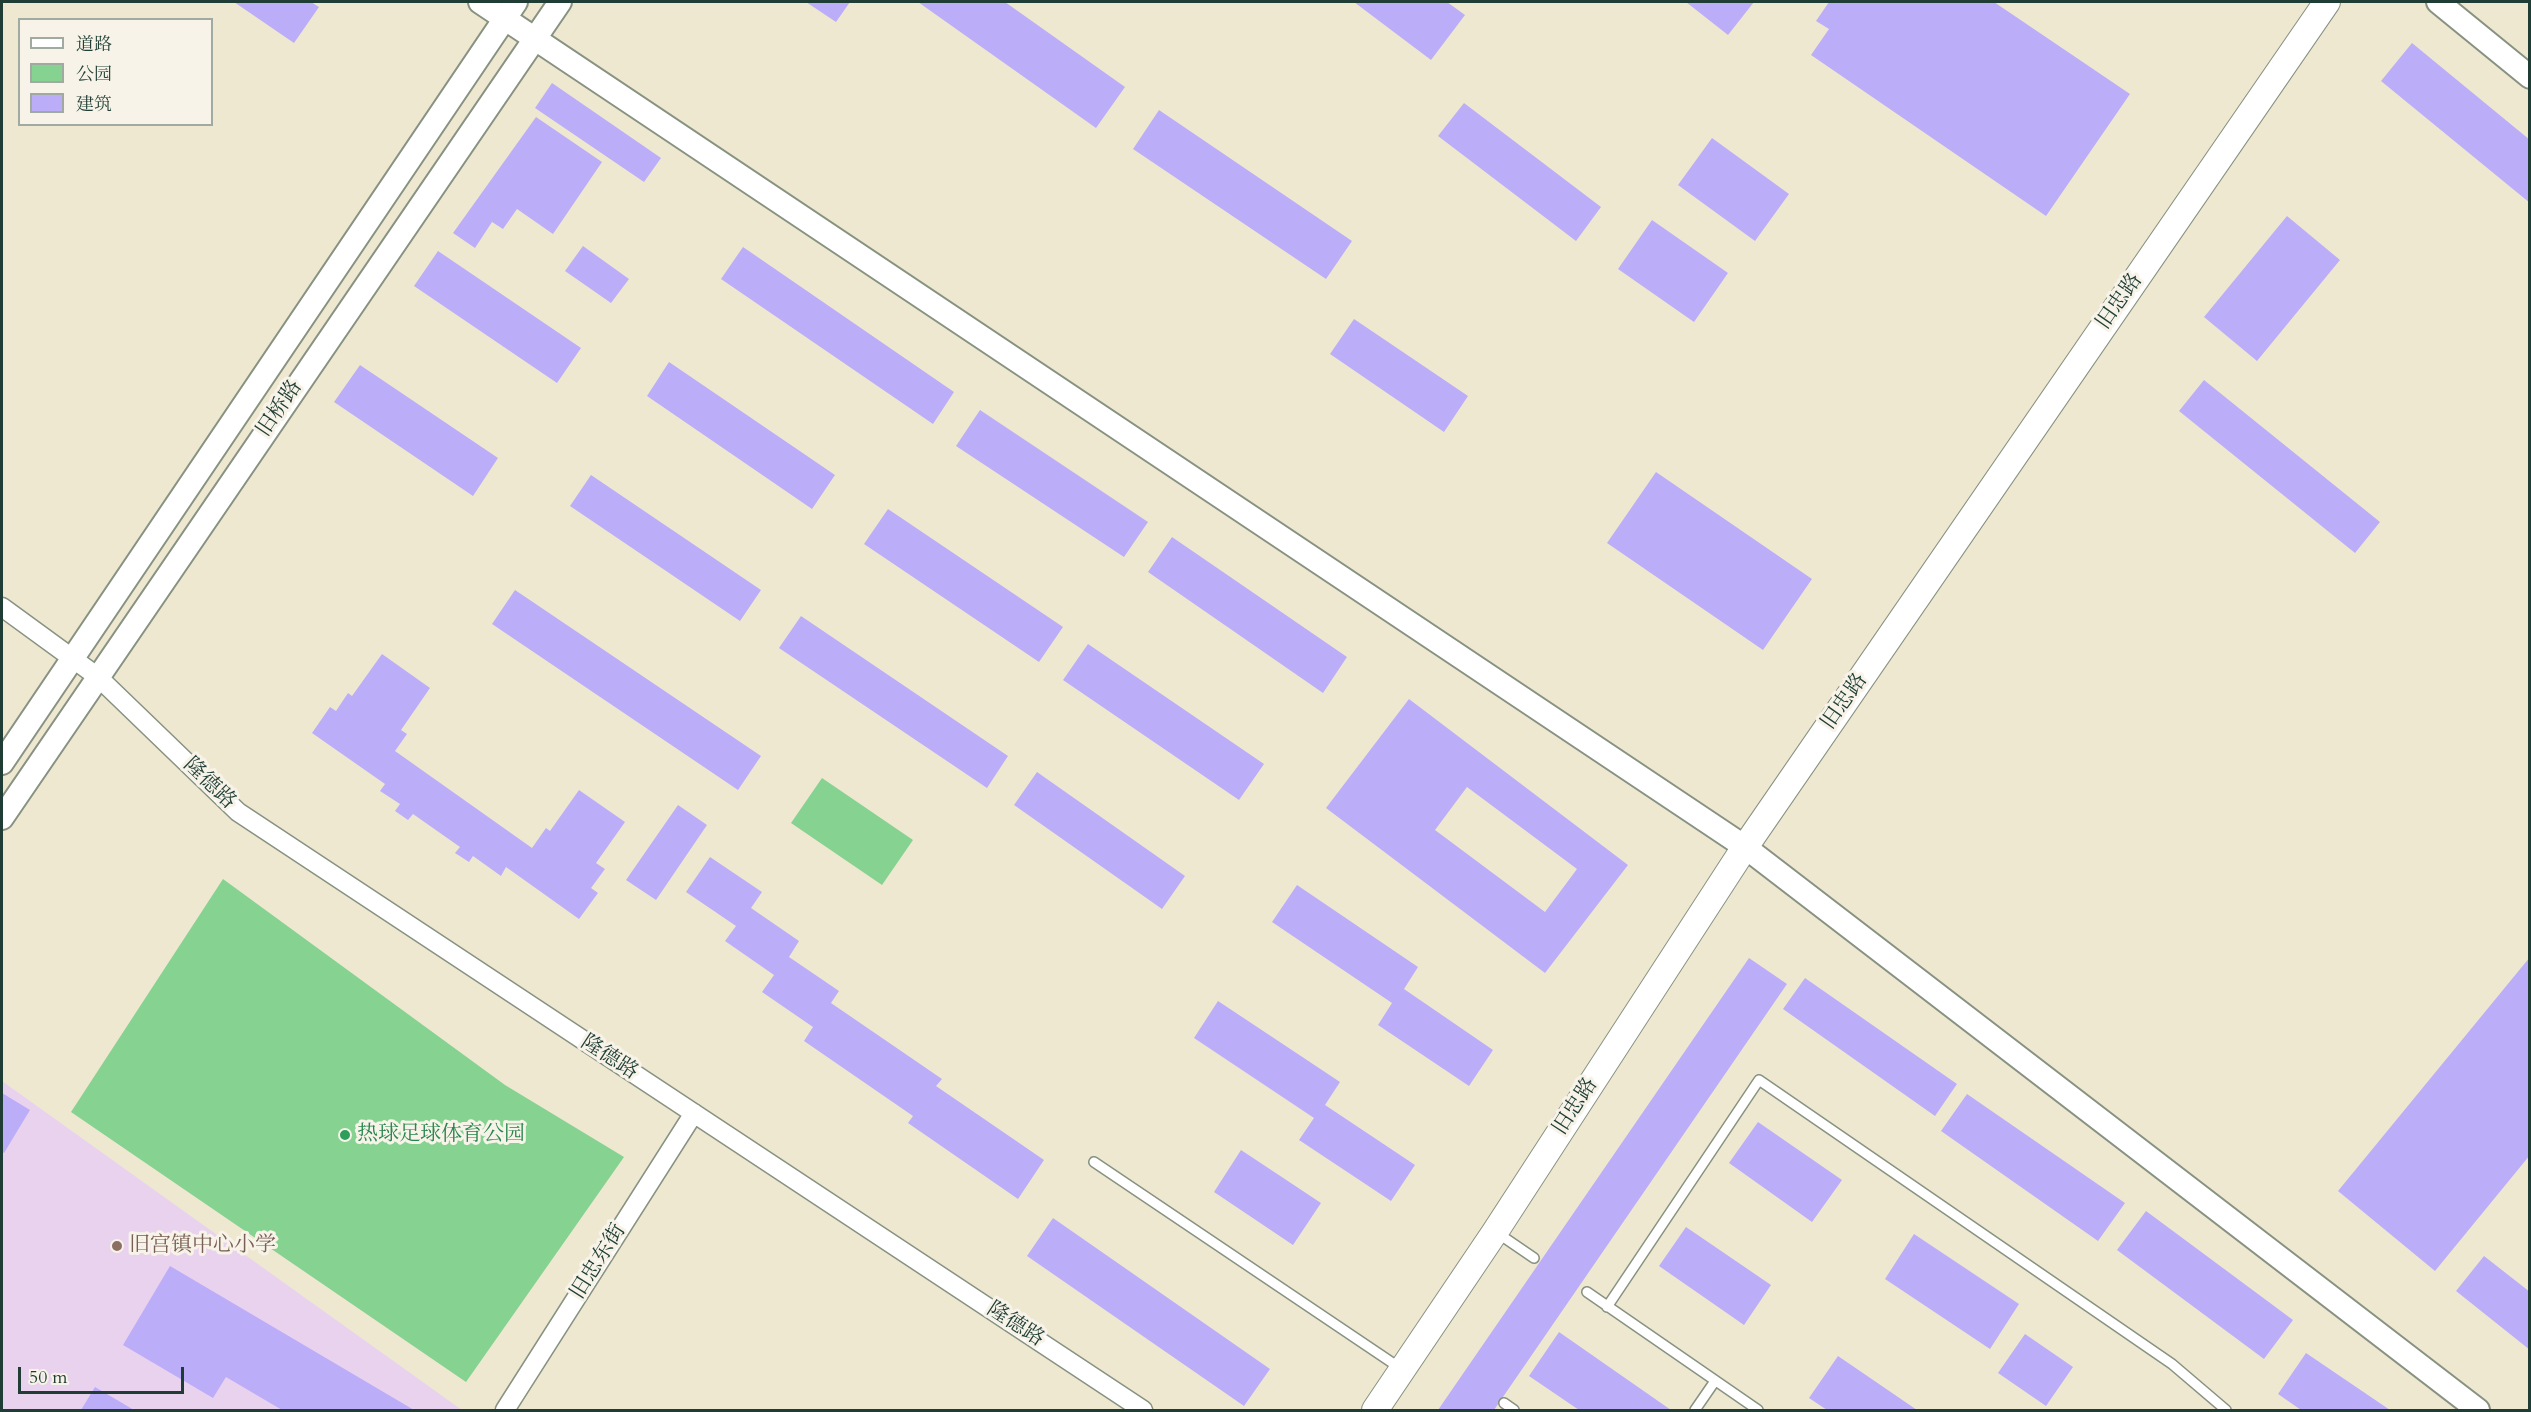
<!DOCTYPE html>
<meta charset="utf-8">
<style>
body{margin:0}
#map{position:relative;width:2531px;height:1412px;overflow:hidden;background:#efe8d0;font-family:Cardo,"Noto Serif SC",serif}
canvas{display:block}
.frame{position:absolute;inset:0;border:3px solid #1f3d34;pointer-events:none}
.legend{position:absolute;left:18px;top:18px;width:195px;height:108px;box-sizing:border-box;background:#f7f3e8;border:2px solid #a1aaa0;margin:0;padding:8px 10px;list-style:none;font-size:18px;color:#1f3d34}
.legend li{display:flex;align-items:center;gap:12px;height:30px}
.legend b{width:30px;border:2px solid #a1aaa0}
.scale{position:absolute;left:18px;top:1367px;width:166px;height:27px;box-sizing:border-box;border:3px solid #1f3d34;border-top:0;padding-left:8px;font-size:18px;line-height:21px;white-space:nowrap;color:#1f3d34;-webkit-text-stroke:4px #f7f3e8;paint-order:stroke}
</style>
<div id="map">
<canvas width="2531" height="1412"></canvas>
<div class="frame"></div>
<ul class="legend">
<li><b style="height:8px;background:#fff"></b>道路</li>
<li><b style="height:16px;background:#85d291"></b>公园</li>
<li><b style="height:16px;background:#bcadf9"></b>建筑</li>
</ul>
<div class="scale">50 m</div>
</div>
<script>
const c = document.querySelector('canvas').getContext('2d');
c.lineJoin = 'round';
function paint(path, color) {
  c.fillStyle = color;
  c.fill(path, 'evenodd');
}
function stroke(path, color, width, dash) {
  c.strokeStyle = color;
  c.lineWidth = width;
  c.lineCap = dash ? 'butt' : 'round';
  c.setLineDash(dash || []);
  c.stroke(path);
}
function drawText(font, color, halo, rows, align = 'center') {
  c.font = font + ' Cardo,"Noto Serif SC",serif';
  c.lineWidth = 6;
  c.setLineDash([]);
  c.textBaseline = 'middle';
  c.strokeStyle = halo;
  c.fillStyle = color;
  for (const [text, x, y, turn = 0] of rows) {
    c.save();
    c.translate(x, y);
    c.rotate((+turn || 0) * Math.PI / 180);
    c.textAlign = isNaN(turn) ? turn : align;
    if (halo) c.strokeText(text, 0, 0);
    c.fillText(text, 0, 0);
    c.restore();
  }
}
paint(new Path2D(`
 M2 1081 462 1410H2Z`), '#e9d2ee');
paint(new Path2D(`
 M822 778 913 840 882 885 791 823Z
 M223 879 505 1085 624 1157 466 1382 71 1112Z`), '#85d291');
paint(new Path2D(`
 M234 2H311L319 7 294 43Z
 M806 2H850L836 22Z
 M918 2H1005L1125 87 1096 128Z
 M1354 2H1447L1465 15 1431 60Z
 M1686 2H1754L1728 35Z
 M1829 2H1994L2130 94 2046 216 1811 55 1829 29 1816 21Z
 M2412 43 2530 140V203L2381 81Z
 M552 83 661 158 644 182 535 108Z
 M1464 103 1601 207 1576 241 1438 136Z
 M1159 110 1352 241 1326 279 1133 149Z
 M536 117 602 162 553 234 517 209 503 229 492 222 475 248 453 233Z
 M1712 138 1789 194 1755 241 1678 185Z
 M2287 216 2340 260 2257 361 2204 317Z
 M1652 220 1728 273 1694 322 1618 269Z
 M583 246 629 279 611 303 565 271Z
 M743 247 954 392 933 424 721 279Z
 M438 251 581 348 557 383 414 286Z
 M1354 319 1468 396 1444 432 1330 354Z
 M669 362 835 475 812 509 647 396Z
 M360 365 498 458 473 496 334 402Z
 M2204 380 2380 522 2355 553 2179 411Z
 M980 410 1148 522 1124 557 956 446Z
 M1656 472 1812 579 1763 650 1607 543Z
 M591 475 761 590 740 621 570 506Z
 M888 509 1063 627 1039 662 864 544Z
 M1172 537 1347 657 1323 693 1148 572Z
 M515 590 761 756 738 790 492 624Z
 M801 616 1008 756 987 788 779 648Z
 M1088 644 1264 764 1239 800 1063 680Z
 M382 654 430 688 401 730 407 734 395 751 532 848 546 828 550 831 579 790 625 822 596 863 605 869 591 888 598 893 579 919 506 867 501 876 473 856 469 862 455 853 460 847 413 814 408 820 395 811 400 804 380 791 385 784 312 733 330 707 336 711 348 693 352 696Z
 M1409 699 1628 865 1545 973 1326 808ZM1467 787 1577 869 1545 912 1435 830Z
 M1037 772 1185 876 1162 909 1014 805Z
 M678 805 707 825 656 900 626 880Z
 M710 857 762 892 751 908 799 941 789 957 839 991 831 1003 942 1079 936 1086 1044 1160 1018 1199 908 1123 913 1116 804 1041 813 1027 762 992 774 975 725 941 736 926 686 892Z
 M1297 885 1418 967 1404 989 1493 1050 1469 1086 1378 1025 1392 1003 1272 922Z
 M2530 957V1155L2435 1271 2338 1191Z
 M1749 958 1787 984 1494 1410H1438Z
 M1805 978 1957 1084 1935 1116 1783 1009Z
 M1218 1001 1340 1082 1325 1105 1415 1165 1391 1201 1299 1140 1314 1118 1194 1038Z
 M2 1093 30 1110 4 1153 2 1152Z
 M1967 1094 2125 1203 2098 1241 1941 1131Z
 M1758 1122 1842 1180 1812 1222 1729 1163Z
 M1241 1150 1321 1203 1293 1245 1214 1192Z
 M2146 1211 2293 1320 2264 1359 2117 1250Z
 M1053 1218 1270 1369 1244 1406 1027 1256Z
 M1686 1227 1771 1285 1744 1325 1659 1266Z
 M1914 1234 2019 1304 1990 1349 1885 1279Z
 M2484 1256 2530 1292V1350L2456 1291Z
 M170 1266 414 1410H282L226 1377 213 1398 123 1345Z
 M1559 1332 1671 1410H1579L1529 1376Z
 M2025 1334 2073 1367 2046 1406 1998 1373Z
 M2306 1353 2390 1410H2301L2278 1394Z
 M1838 1356 1917 1410H1827L1809 1398Z
 M95 1387 134 1410H81Z`), '#bcadf9');
const service = new Path2D(`
 M1094 1162 1400 1368
 M1496 1232 1534 1258
 M1587 1292 1758 1410
 M1607 1307 1759 1080 2172 1364 2226 1410
 M1504 1403 1514 1410
 M1695 1410 1715 1381`);
const minor = new Path2D(`
 M2 607 98 677 238 812 1143 1410
 M505 1410 694 1113`);
const tertiary = new Path2D(`
 M480 2 1745 847 2478 1410
 M2438 2 2530 77
 M2 763 516 2
 M2 818 560 2`);
const secondary = new Path2D(`
 M1375 1410 1495 1232 1745 847 2327 2`);
stroke(service, '#879282', 12);
stroke(minor, '#879282', 21);
stroke(tertiary, '#879282', 26);
stroke(secondary, '#879282', 28);
stroke(service, '#fff', 9);
stroke(minor, '#fff', 18);
stroke(tertiary, '#fff', 22);
stroke(secondary, '#fff', 26);
for (const [x, y, r, color] of [
 [345,1135,6,"#2e9e5b"],
 [117,1246,6,"#8d6e63"]
]) {
  const dot = new Path2D();
  dot.arc(x, y, r, 0, 2 * Math.PI);
  c.fillStyle = color;
  c.fill(dot);
  stroke(dot, '#f7f3e8', 2);
}
drawText('21px', '#1f3d34', '#f7f3e8', [
 ["旧忠路",2120,302,-55],
 ["旧桥路",280,409,-56],
 ["旧忠路",1845,702,-55],
 ["隆德路",209,784,44],
 ["隆德路",609,1058,33],
 ["旧忠路",1576,1107,-57],
 ["旧忠东街",599,1262,-58],
 ["隆德路",1015,1325,33]
]);
drawText('21px', '#27864d', '#f7f3e8', [
 ["热球足球体育公园",357,1135]
], 'left');
drawText('21px', '#785e54', '#f7f3e8', [
 ["旧宫镇中心小学",129,1246]
], 'left');
</script>
